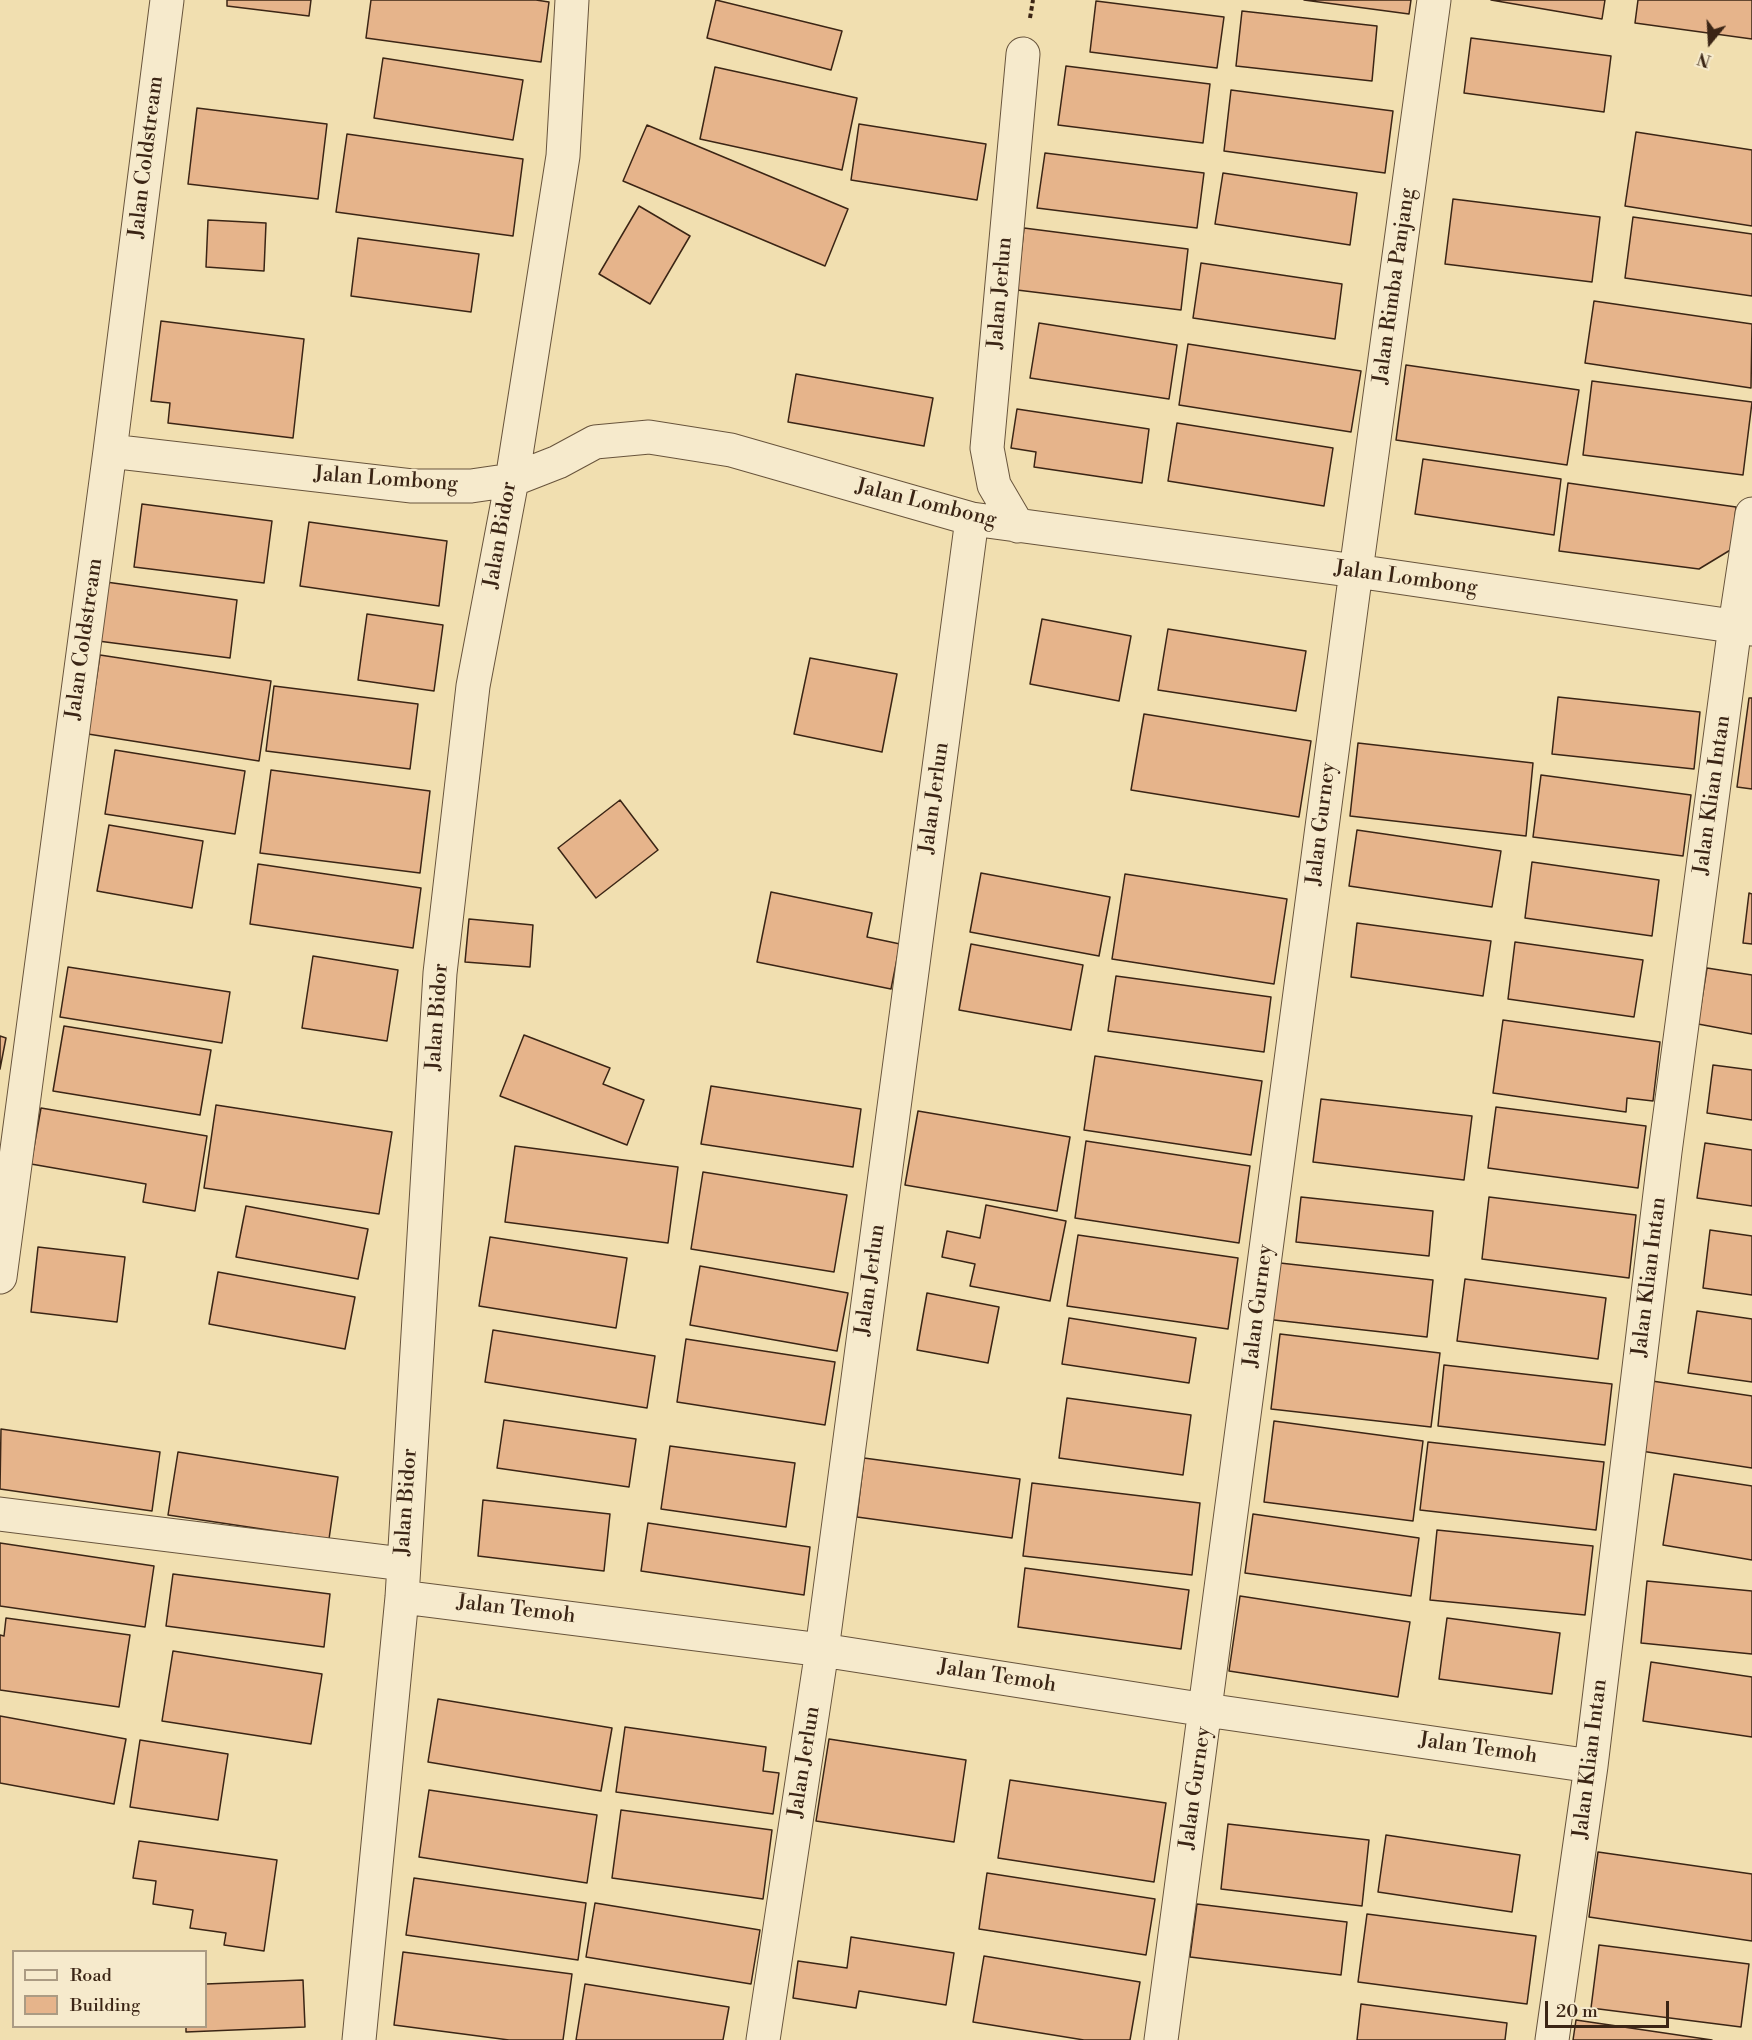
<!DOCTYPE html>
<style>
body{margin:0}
#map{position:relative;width:1752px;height:2040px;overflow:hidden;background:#f1dfb0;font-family:"Libre Bodoni",serif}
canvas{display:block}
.legend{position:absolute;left:12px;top:1950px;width:195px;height:78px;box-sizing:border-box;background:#f6eacc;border:2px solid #ab9b83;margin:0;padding:8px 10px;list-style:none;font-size:18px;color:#3b2515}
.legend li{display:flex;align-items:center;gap:12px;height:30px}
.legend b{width:30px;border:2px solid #ab9b83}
.north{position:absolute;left:1680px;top:12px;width:60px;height:60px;-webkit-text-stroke:4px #f6eacc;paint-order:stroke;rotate:198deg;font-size:16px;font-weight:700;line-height:24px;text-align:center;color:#3b2515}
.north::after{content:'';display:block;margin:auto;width:21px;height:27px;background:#3b2515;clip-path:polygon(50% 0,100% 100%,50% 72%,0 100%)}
.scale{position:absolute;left:1545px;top:2001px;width:124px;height:27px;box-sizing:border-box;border:3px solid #3b2515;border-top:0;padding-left:8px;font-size:18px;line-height:21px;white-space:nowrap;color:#3b2515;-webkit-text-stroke:4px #f6eacc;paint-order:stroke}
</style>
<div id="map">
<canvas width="1752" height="2040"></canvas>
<ul class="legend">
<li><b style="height:8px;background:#f6eacc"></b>Road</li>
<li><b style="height:16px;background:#e6b48b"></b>Building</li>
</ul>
<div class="north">N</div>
<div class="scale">20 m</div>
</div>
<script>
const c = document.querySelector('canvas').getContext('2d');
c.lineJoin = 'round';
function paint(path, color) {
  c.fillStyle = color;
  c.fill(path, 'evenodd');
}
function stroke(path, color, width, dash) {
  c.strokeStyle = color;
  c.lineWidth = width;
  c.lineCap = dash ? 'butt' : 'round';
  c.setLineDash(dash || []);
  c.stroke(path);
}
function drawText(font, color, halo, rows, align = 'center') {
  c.font = font + ' "Libre Bodoni",serif';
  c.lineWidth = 4.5;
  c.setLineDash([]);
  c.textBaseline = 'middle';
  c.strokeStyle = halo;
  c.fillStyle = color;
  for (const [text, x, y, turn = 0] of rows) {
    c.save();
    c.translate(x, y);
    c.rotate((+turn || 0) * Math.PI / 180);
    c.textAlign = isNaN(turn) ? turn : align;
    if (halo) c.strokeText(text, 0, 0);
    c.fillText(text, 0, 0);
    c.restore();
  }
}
const building = new Path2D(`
 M227 0H311L309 16 227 6Z
 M371 0H536L549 2 541 62 366 38Z
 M716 0 842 31 831 70 707 38Z
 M1304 0H1411L1409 14Z
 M1491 0H1605L1602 19Z
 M1638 0H1752V39L1635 23Z
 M1096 1 1224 17 1217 68 1090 52Z
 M1242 11 1377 26 1372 81 1236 66Z
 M1471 38 1611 56 1604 112 1464 93Z
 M383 58 523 80 513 140 374 118Z
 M1066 66 1210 84 1203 143 1058 125Z
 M715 67 857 98 842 170 700 139Z
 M1231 90 1393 111 1385 173 1224 151Z
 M197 108 327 124 318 199 188 184Z
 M859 124 986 144 977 200 851 180Z
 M647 125 848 209 825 266 623 181Z
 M1636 132 1752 150V226L1625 206Z
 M347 134 523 159 513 236 336 212Z
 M1045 153 1204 173 1197 228 1037 208Z
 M1223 173 1357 193 1350 245 1215 224Z
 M1453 199 1600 217 1592 282 1445 264Z
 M639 206 690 236 650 304 599 274Z
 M1633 217 1752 234V296L1625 278Z
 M208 220 266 223 264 271 206 267Z
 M1024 228 1188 249 1181 310 1017 290Z
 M358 238 479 254 471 312 351 296Z
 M1201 263 1342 284 1335 339 1193 318Z
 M1594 301 1752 324 1751 388 1585 363Z
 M161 321 304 339 293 438 168 423 170 403 151 401Z
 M1039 323 1177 345 1169 399 1030 378Z
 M1188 344 1361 371 1351 432 1179 405Z
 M1406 365 1579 390 1567 465 1396 440Z
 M796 374 933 398 924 446 788 422Z
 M1592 381 1752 402 1743 475 1583 455Z
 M1017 409 1149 429 1142 483 1034 467 1036 452 1011 448Z
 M1177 423 1333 448 1324 506 1168 481Z
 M1423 459 1561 479 1554 535 1415 514Z
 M1568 483 1736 507 1732 549 1699 569 1559 551Z
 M142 504 272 521 264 583 134 567Z
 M309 522 447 541 439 606 300 586Z
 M106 582 237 600 230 658 98 641Z
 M367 614 443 625 434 691 358 680Z
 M1042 619 1131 636 1119 701 1030 684Z
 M1168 629 1306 651 1296 711 1158 690Z
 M100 655 271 681 259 761 88 734Z
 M810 658 897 674 882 752 794 734Z
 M274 686 418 704 410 769 266 751Z
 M1558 697 1700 712 1694 769 1552 754Z
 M1749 698H1752V789L1737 787Z
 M1144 714 1311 741 1299 817 1131 790Z
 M1358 743 1533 763 1526 836 1350 816Z
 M115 750 245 771 235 834 105 814Z
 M271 770 430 791 420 873 260 853Z
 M1541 775 1691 795 1683 856 1533 837Z
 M620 800 658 850 596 898 558 848Z
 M109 825 203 841 192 908 97 891Z
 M1357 830 1501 851 1492 907 1349 886Z
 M1532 862 1659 880 1652 936 1525 918Z
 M258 864 421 888 413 948 250 924Z
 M981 873 1110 897 1099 956 970 932Z
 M1125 874 1287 899 1274 984 1112 959Z
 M771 892 872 913 867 937 900 944 891 989 757 962Z
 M1749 893 1752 894V944L1743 943Z
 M469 919 533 925 530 967 465 962Z
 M1357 923 1491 941 1483 996 1351 977Z
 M1515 942 1643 960 1634 1017 1508 999Z
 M971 944 1083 965 1071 1030 959 1010Z
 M313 956 398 970 387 1041 302 1028Z
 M68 967 230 992 222 1043 60 1017Z
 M1707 968 1752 975V1034L1698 1024Z
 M1116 976 1271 997 1264 1052 1108 1031Z
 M1503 1020 1660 1042 1653 1101 1627 1098 1626 1112 1493 1093Z
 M64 1026 211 1050 200 1115 53 1091Z
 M524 1035 610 1068 603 1084 644 1100 627 1145 500 1096Z
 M0 1036 6 1038 0 1069Z
 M1095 1056 1262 1081 1251 1155 1084 1130Z
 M1713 1065 1752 1070V1120L1707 1113Z
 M711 1086 861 1109 853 1167 701 1144Z
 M1321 1099 1472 1116 1464 1180 1313 1162Z
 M216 1105 392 1132 379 1214 204 1188Z
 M1496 1107 1646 1126 1638 1188 1488 1168Z
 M41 1108 207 1136 195 1211 143 1202 146 1184 31 1164Z
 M918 1111 1070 1137 1057 1211 905 1185Z
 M1086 1141 1250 1166 1239 1243 1075 1218Z
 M1705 1143 1752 1150V1206L1697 1198Z
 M515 1146 678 1167 668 1243 505 1222Z
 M703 1172 847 1195 834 1272 691 1249Z
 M1301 1197 1433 1211 1429 1256 1296 1242Z
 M1489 1197 1636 1215 1629 1278 1482 1259Z
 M986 1205 1066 1221 1050 1301 970 1286 975 1264 942 1257 947 1231 980 1238Z
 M246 1206 368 1229 358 1279 236 1257Z
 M1710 1230 1752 1236V1295L1703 1288Z
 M1078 1235 1238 1258 1228 1329 1067 1306Z
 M490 1237 627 1258 616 1328 479 1306Z
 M38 1247 125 1257 117 1322 31 1312Z
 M1271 1262 1433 1280 1427 1337 1265 1319Z
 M700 1266 848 1293 837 1351 690 1325Z
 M218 1272 355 1297 345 1349 209 1324Z
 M1465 1279 1606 1298 1598 1359 1457 1341Z
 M927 1293 999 1307 988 1363 917 1350Z
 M1697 1311 1752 1319V1382L1688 1373Z
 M1069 1318 1196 1338 1189 1383 1062 1364Z
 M493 1330 655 1356 647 1408 485 1382Z
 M1280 1334 1440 1353 1431 1427 1271 1409Z
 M686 1339 835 1362 825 1425 677 1402Z
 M1444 1365 1612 1384 1605 1445 1438 1426Z
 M1652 1381 1752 1396V1468L1641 1451Z
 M1067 1398 1191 1415 1183 1475 1059 1458Z
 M504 1420 636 1439 629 1487 497 1468Z
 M1274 1421 1423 1441 1413 1521 1264 1502Z
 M1 1429 160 1452 152 1511 0 1489Z
 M1428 1442 1604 1462 1596 1530 1420 1510Z
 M670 1446 795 1463 786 1527 661 1509Z
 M178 1452 338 1477 329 1539 168 1515Z
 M864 1458 1020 1479 1012 1538 857 1517Z
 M1674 1474 1752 1486V1560L1663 1545Z
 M1032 1483 1200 1503 1192 1575 1023 1556Z
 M483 1500 610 1514 604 1571 478 1556Z
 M1253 1514 1419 1538 1411 1596 1245 1573Z
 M648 1523 810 1547 804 1595 641 1571Z
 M1437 1530 1593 1546 1585 1615 1430 1600Z
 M0 1543 154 1566 145 1627 0 1606Z
 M1025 1568 1189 1590 1181 1649 1018 1627Z
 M173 1574 330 1594 324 1647 166 1626Z
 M1647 1581 1752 1591V1654L1641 1643Z
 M1240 1596 1410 1622 1398 1697 1229 1671Z
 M6 1618 130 1635 119 1707 0 1690V1635L4 1636Z
 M1447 1618 1560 1633 1552 1694 1439 1679Z
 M173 1651 322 1674 311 1744 162 1721Z
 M1651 1662 1752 1677V1737L1643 1721Z
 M438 1699 612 1728 601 1791 428 1762Z
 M0 1716 126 1739 114 1804 0 1783Z
 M625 1727 766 1747 763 1771 779 1773 773 1814 616 1792Z
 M829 1739 966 1760 954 1842 816 1821Z
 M140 1740 228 1754 218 1820 130 1807Z
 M1010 1780 1166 1803 1154 1882 998 1858Z
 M429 1790 597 1815 587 1883 419 1857Z
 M621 1810 772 1830 763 1899 612 1878Z
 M1228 1824 1369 1840 1362 1906 1221 1889Z
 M1386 1835 1520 1855 1512 1912 1378 1892Z
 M139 1841 277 1860 264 1951 224 1945 226 1933 190 1928 193 1910 153 1904 156 1881 133 1878Z
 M1598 1852 1752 1874V1941L1589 1917Z
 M987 1873 1155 1899 1146 1955 979 1929Z
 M414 1878 586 1903 578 1960 406 1935Z
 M595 1903 760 1930 751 1984 586 1957Z
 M1197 1904 1347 1922 1341 1975 1190 1957Z
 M1367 1914 1536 1936 1527 2004 1358 1982Z
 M851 1937 954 1953 946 2005 859 1991 856 2008 793 1998 798 1961 847 1968Z
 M1599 1945 1749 1964 1741 2027 1591 2008Z
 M403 1952 572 1974 563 2040H509L394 2025Z
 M984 1956 1140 1982 1130 2040H1084L973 2022Z
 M303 1980 305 2027 186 2032V2026H206V1984Z
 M585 1984 729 2007 723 2040H576Z
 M1361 2004 1507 2023 1505 2040H1357Z
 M1576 2020 1712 2040H1573Z`);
paint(building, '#e6b48b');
stroke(building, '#3b2515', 1.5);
const minor = new Path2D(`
 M110 451 412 486H471L512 480 558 462 595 442 649 437 731 450 972 519 1356 571 1752 629
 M1018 526 994 485 987 448 1023 54
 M0 1277 110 451 167 0
 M0 1514 403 1564
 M402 1597 822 1650 1206 1710 1591 1766
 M359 2040 402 1597 440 973 473 686 512 480 563 156 572 0
 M763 2040 822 1650 972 519
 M1161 2040 1356 571 1434 0
 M1552 2040 1591 1766 1665 1152 1735 626 1752 514`);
stroke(minor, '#68543c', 35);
stroke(new Path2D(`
 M1030 18 1033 0`), '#3b2515', 4, [4.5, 3]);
stroke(minor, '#f6eacc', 33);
drawText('21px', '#3b2515', '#f6eacc', [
 ["Jalan Coldstream",147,157,-83],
 ["Jalan Rimba Panjang",1395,286,-82],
 ["Jalan Jerlun",1001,293,-85],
 ["Jalan Lombong",386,480,4],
 ["Jalan Lombong",926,504,14],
 ["Jalan Bidor",501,535,-80],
 ["Jalan Lombong",1406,579,8],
 ["Jalan Coldstream",85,639,-82],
 ["Jalan Klian Intan",1713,795,-82],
 ["Jalan Jerlun",935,798,-82],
 ["Jalan Gurney",1322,824,-83],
 ["Jalan Bidor",438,1017,-86],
 ["Jalan Klian Intan",1650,1277,-83],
 ["Jalan Jerlun",871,1280,-82],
 ["Jalan Gurney",1259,1306,-83],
 ["Jalan Bidor",407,1502,-86],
 ["Jalan Temoh",516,1610,7],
 ["Jalan Temoh",997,1677,9],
 ["Jalan Temoh",1478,1749,8],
 ["Jalan Klian Intan",1591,1759,-83],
 ["Jalan Jerlun",805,1762,-81],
 ["Jalan Gurney",1196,1788,-82]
]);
</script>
